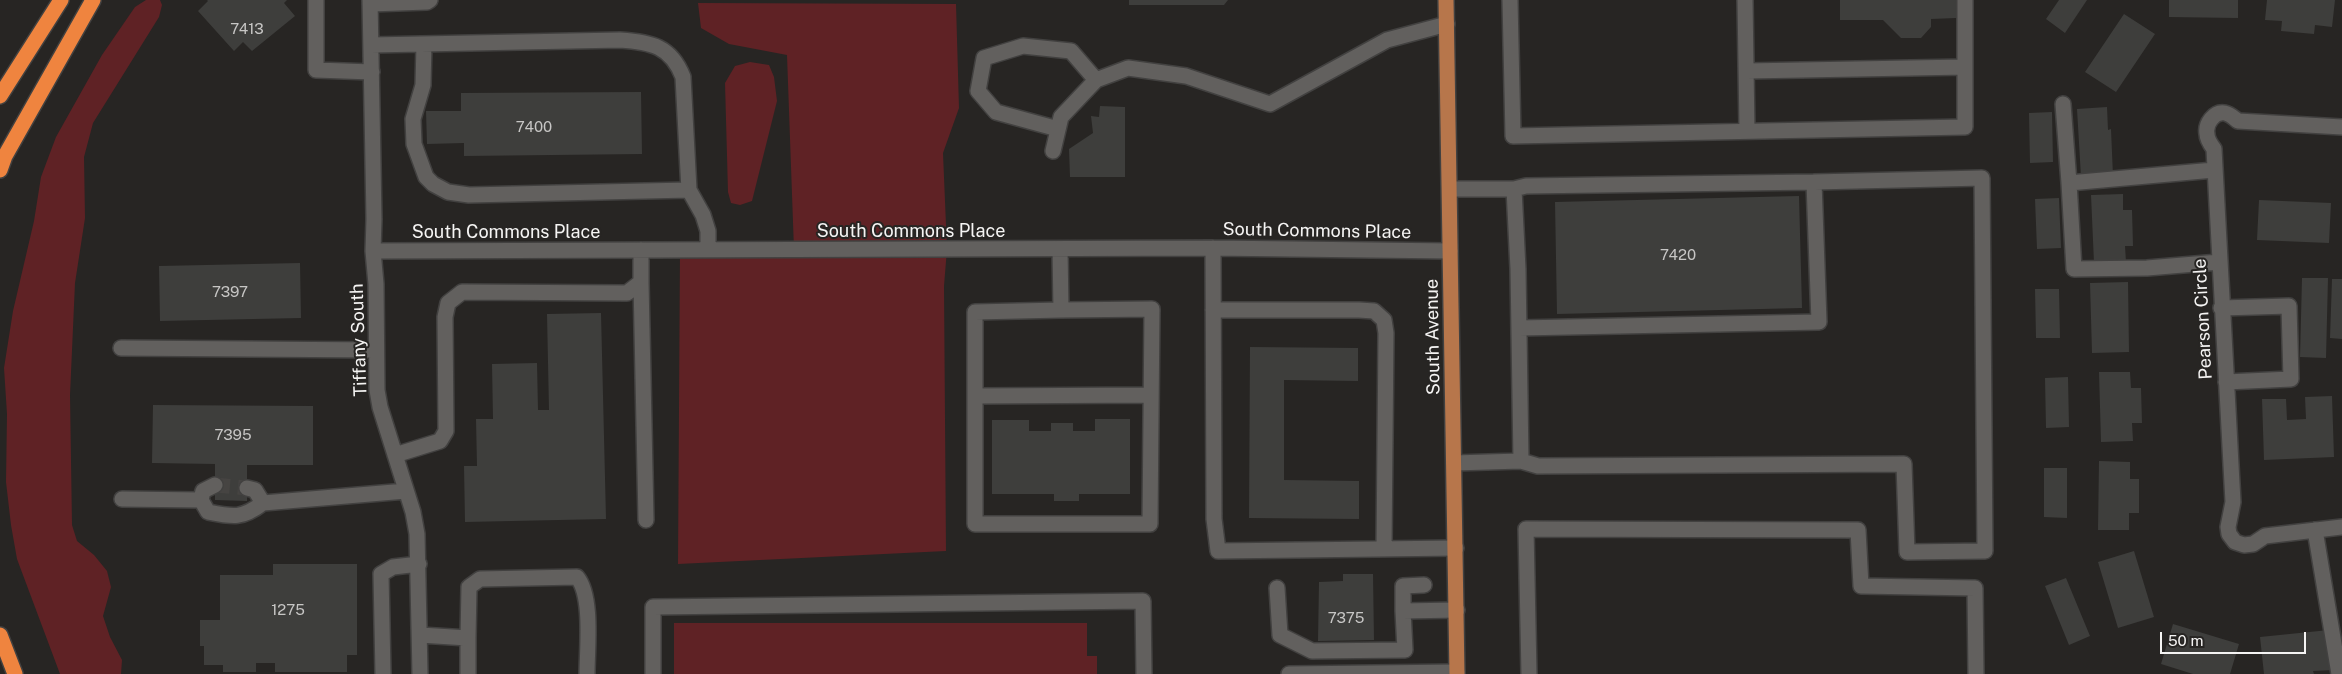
<!DOCTYPE html>
<html>
<head>
<meta charset="utf-8">
<style>
	body { margin:0 }
	#map { position:relative; width:2342px; height:674px; overflow:hidden; background:#272523; font-family:"Public Sans",sans-serif }
	canvas { display:block }
	.scale { position:absolute; left:2160px; top:632px; width:146px; height:22px; box-sizing:border-box; border:2px solid #f5f4f3; border-top:0; padding-left:6px; font-size:15px; line-height:18px; white-space:nowrap; color:#f5f4f3; -webkit-text-stroke:4px #272523; paint-order:stroke }
</style>
</head>
<body>
<div id="map">
<canvas width="2342" height="674"></canvas>
<div class="scale">50 m</div>
</div>
<script>
const ctx = document.querySelector('canvas').getContext('2d');
ctx.lineJoin = 'round';
function paint(path, color) { ctx.fillStyle = color; ctx.fill(path, 'evenodd'); }
function trace(path, color, width, dash) { ctx.strokeStyle = color; ctx.lineWidth = width; ctx.lineCap = dash ? 'butt' : 'round'; ctx.setLineDash(dash || []); ctx.stroke(path); }
function drawText(font, color, halo, rows, align = 'center') {
  ctx.font = font + ' "Public Sans",sans-serif'; ctx.lineWidth = 4; ctx.setLineDash([]); ctx.textBaseline = 'middle'; ctx.strokeStyle = halo; ctx.fillStyle = color; for (const [text, x, y, turn = 0] of rows) {
    ctx.save(); ctx.translate(x, y); ctx.rotate((+turn || 0) * Math.PI / 180); ctx.textAlign = isNaN(turn) ? turn : align; if (halo) ctx.strokeText(text, 0, 0); ctx.fillText(text, 0, 0); ctx.restore();
  }
}
const green = new Path2D(`
	M 146,0 L 160,0 L 162,5 L 159,17 L 93,123 L 84,157 L 85,218 L 75,283 L 70,395 L 72,525 L 77,541 L 94,555 L 107,571 L 111,587 L 103,616 L 110,637 L 122,660 L 121,674 L 60,674 L 17,559 L 11,525 L 6,482 L 7,414 L 4,368 L 13,311 L 34,221 L 41,177 L 56,137 L 102,55 L 135,7 Z
	M 698,3 L 956,4 L 959,108 L 943,153 L 947,249 L 944,286 L 946,551 L 678,564 L 680,250 L 794,250 L 787,55 L 729,44 L 701,28 Z
	M 750,62 L 769,65 L 774,77 L 777,101 L 752,201 L 740,205 L 731,203 L 728,192 L 725,83 L 735,66 Z
	M 674,623 L 1087,623 L 1087,656 L 1097,656 L 1097,674 L 674,674 Z`);
const building = new Path2D(`
	M 207,0 L 287,0 L 284,3 L 295,16 L 252,51 L 243,42 L 234,51 L 198,11 L 208,1 Z
	M 1129,0 L 1228,0 L 1224,5 L 1129,5 Z
	M 1840,0 L 1956,0 L 1956,18 L 1931,19 L 1931,27 L 1921,38 L 1901,38 L 1883,20 L 1840,20 Z
	M 2059,0 L 2087,0 L 2065,33 L 2046,19 Z
	M 2169,0 L 2238,0 L 2238,18 L 2169,17 Z
	M 2267,0 L 2335,0 L 2332,27 L 2315,25 L 2314,34 L 2281,31 L 2282,21 L 2265,20 Z
	M 2124,14 L 2155,34 L 2116,92 L 2085,72 Z
	M 641,92 L 642,154 L 464,156 L 464,143 L 427,144 L 426,111 L 461,111 L 461,93 Z
	M 1100,106 L 1125,107 L 1125,177 L 1070,177 L 1069,149 L 1093,133 L 1091,116 L 1099,117 Z
	M 2107,107 L 2108,130 L 2111,129 L 2113,176 L 2081,177 L 2077,109 Z
	M 2052,112 L 2053,162 L 2030,163 L 2029,113 Z
	M 2123,194 L 2123,210 L 2132,210 L 2133,246 L 2125,246 L 2126,262 L 2094,263 L 2091,195 Z
	M 1799,196 L 1802,308 L 1557,314 L 1555,202 Z
	M 2059,198 L 2061,248 L 2037,249 L 2035,199 Z
	M 2259,200 L 2331,203 L 2329,243 L 2257,240 Z
	M 300,263 L 301,318 L 160,321 L 159,266 Z
	M 2302,278 L 2328,278 L 2326,358 L 2300,357 Z
	M 2332,279 L 2342,279 L 2342,339 L 2330,338 Z
	M 2128,282 L 2129,352 L 2092,353 L 2090,283 Z
	M 2035,289 L 2059,289 L 2060,338 L 2036,338 Z
	M 601,313 L 606,519 L 465,522 L 464,466 L 477,466 L 476,419 L 493,419 L 492,364 L 537,363 L 538,410 L 549,410 L 547,314 Z
	M 1250,347 L 1358,348 L 1358,381 L 1284,380 L 1284,480 L 1359,481 L 1359,519 L 1249,518 Z
	M 2099,372 L 2130,372 L 2131,388 L 2141,388 L 2142,423 L 2132,423 L 2133,441 L 2101,442 Z
	M 2068,377 L 2069,427 L 2046,428 L 2045,378 Z
	M 2332,396 L 2334,457 L 2264,460 L 2262,399 L 2286,399 L 2287,420 L 2306,419 L 2305,397 Z
	M 153,405 L 313,406 L 313,465 L 247,465 L 247,501 L 215,500 L 215,464 L 152,463 Z
	M 1095,419 L 1130,419 L 1130,494 L 1079,494 L 1079,501 L 1054,501 L 1054,494 L 992,494 L 992,420 L 1029,420 L 1029,431 L 1051,431 L 1051,423 L 1073,423 L 1073,431 L 1095,431 Z
	M 2099,461 L 2130,462 L 2130,479 L 2139,479 L 2139,513 L 2129,513 L 2129,530 L 2098,530 Z
	M 2044,468 L 2067,468 L 2067,518 L 2044,517 Z
	M 2134,551 L 2154,617 L 2118,628 L 2098,562 Z
	M 273,564 L 357,564 L 357,655 L 347,655 L 347,672 L 275,672 L 275,663 L 256,663 L 256,672 L 223,672 L 223,665 L 204,665 L 204,646 L 200,646 L 200,620 L 220,620 L 220,575 L 273,575 Z
	M 1343,574 L 1373,574 L 1374,640 L 1318,641 L 1319,582 L 1343,581 Z
	M 2066,578 L 2090,636 L 2069,645 L 2045,586 Z
	M 2173,624 L 2239,644 L 2230,674 L 2193,674 L 2161,664 Z
	M 2329,630 L 2333,670 L 2313,671 L 2314,674 L 2264,674 L 2260,637 Z`);
const minorTunnel = new Path2D(`
	M 215,485 L 247,488`);
const minor = new Path2D(`
	M 316,0 L 316,70 L 372,72
	M 370,0 L 374,219 L 373,251 L 376,284 L 377,390 L 380,407 L 413,512 L 417,534 L 420,674
	M 1510,0 L 1513,136 L 1965,127 L 1965,0
	M 1745,0 L 1747,131
	M 370,4 L 427,2 L 430,0
	M 424,44 L 423,85 L 413,119 L 414,144 L 426,177 L 433,184 L 448,192 L 469,195 L 689,190
	M 371,45 L 620,40 C 651,42 671,46 683,77 L 689,190 L 703,215 L 708,231 L 708,250
	M 1747,71 L 1965,67
	M 2063,104 L 2069,183 L 2214,170
	M 2342,127 L 2238,121 C 2234,118 2230,114 2225,113 C 2214,111 2205,124 2207,134 C 2207,139 2211,145 2214,149 L 2233,502 L 2228,527 L 2229,534 L 2235,542 L 2244,545 L 2253,544 L 2265,536 L 2342,527
	M 1058,129 L 996,112 L 978,91 L 984,58 L 1023,46 L 1071,51 L 1096,80
	M 1053,151 L 1061,117 L 1096,80 L 1128,68 L 1186,76 L 1270,104 L 1387,40 L 1447,24
	M 2069,183 L 2074,269 L 2147,268 L 2219,262
	M 1450,189 L 1514,189 L 1518,269 L 1521,461 L 1454,463
	M 1514,189 L 1526,186 L 1814,182 L 1819,322 L 1519,328
	M 1213,248 L 1214,519 L 1218,551 L 1456,548
	M 1060,249 L 1061,310 L 975,312 L 975,524 L 1150,524 L 1152,309 L 1061,310
	M 373,251 L 1213,248 L 1450,251
	M 641,282 L 646,520
	M 2221,308 L 2289,306 L 2291,379 L 2226,382
	M 1213,310 L 1359,310 L 1374,311 L 1384,320 L 1386,333 L 1384,549
	M 121,348 L 376,350
	M 975,396 L 1151,395
	M 395,455 L 440,441 L 446,431 L 445,317 L 448,303 L 462,292 L 627,293 L 641,282 L 641,250
	M 1521,461 L 1538,466 L 1904,464 L 1907,552 L 1985,551 L 1982,178 L 1814,182
	M 247,488 L 255,490 L 263,503
	M 122,499 L 201,500 L 208,512 C 233,517 242,519 263,503 L 406,491
	M 201,500 L 203,491 L 215,485
	M 2315,530 L 2339,674
	M 1424,585 L 1403,586 L 1403,611 L 1457,610
	M 1277,588 L 1280,635 L 1312,651 L 1405,650 L 1403,611
	M 420,635 L 468,638 L 468,674
	M 468,638 L 469,587 L 480,579 L 577,577 C 593,596 587,649 587,674
	M 383,674 L 381,574 L 393,567 L 419,564
	M 653,674 L 653,607 L 1143,601 L 1144,674
	M 1289,674 L 1457,672
	M 1529,674 L 1526,529 L 1858,530 L 1861,586 L 1975,588 L 1976,674`);
const major = new Path2D(`
	M 1446,0 L 1457,674`);
const highway = new Path2D(`
	M 0,96 L 61,0
	M 0,170 L 5,156 L 93,0
	M 0,635 L 15,674`);
const numberNames = [
	["7413",247,29],
	["7400",534,127],
	["7420",1678,255],
	["7397",230,292],
	["7395",233,435],
	["1275",288,610],
	["7375",1346,618]
];
const streetNames = [
	["South Commons Place",911,231],
	["South Commons Place",1317,231,1],
	["South Commons Place",506,232],
	["Pearson Circle",2203,319,-93],
	["South Avenue",1433,337,-91],
	["Tiffany South",359,340,-92]
];
paint(green, '#5f2225');
paint(building, '#3e3e3c');
trace(minorTunnel, '#464442', 15, [15, 8]);
trace(minor, '#424140', 18);
trace(major, '#424140', 18);
trace(highway, '#424140', 18);
trace(minor, '#62605e', 15);
trace(major, '#b7764b', 15);
trace(highway, '#ef843f', 15);
drawText('15px', '#c7c6c5', null, numberNames);
drawText('18px', '#f5f4f3', '#272523', streetNames);
</script>
</body>
</html>
